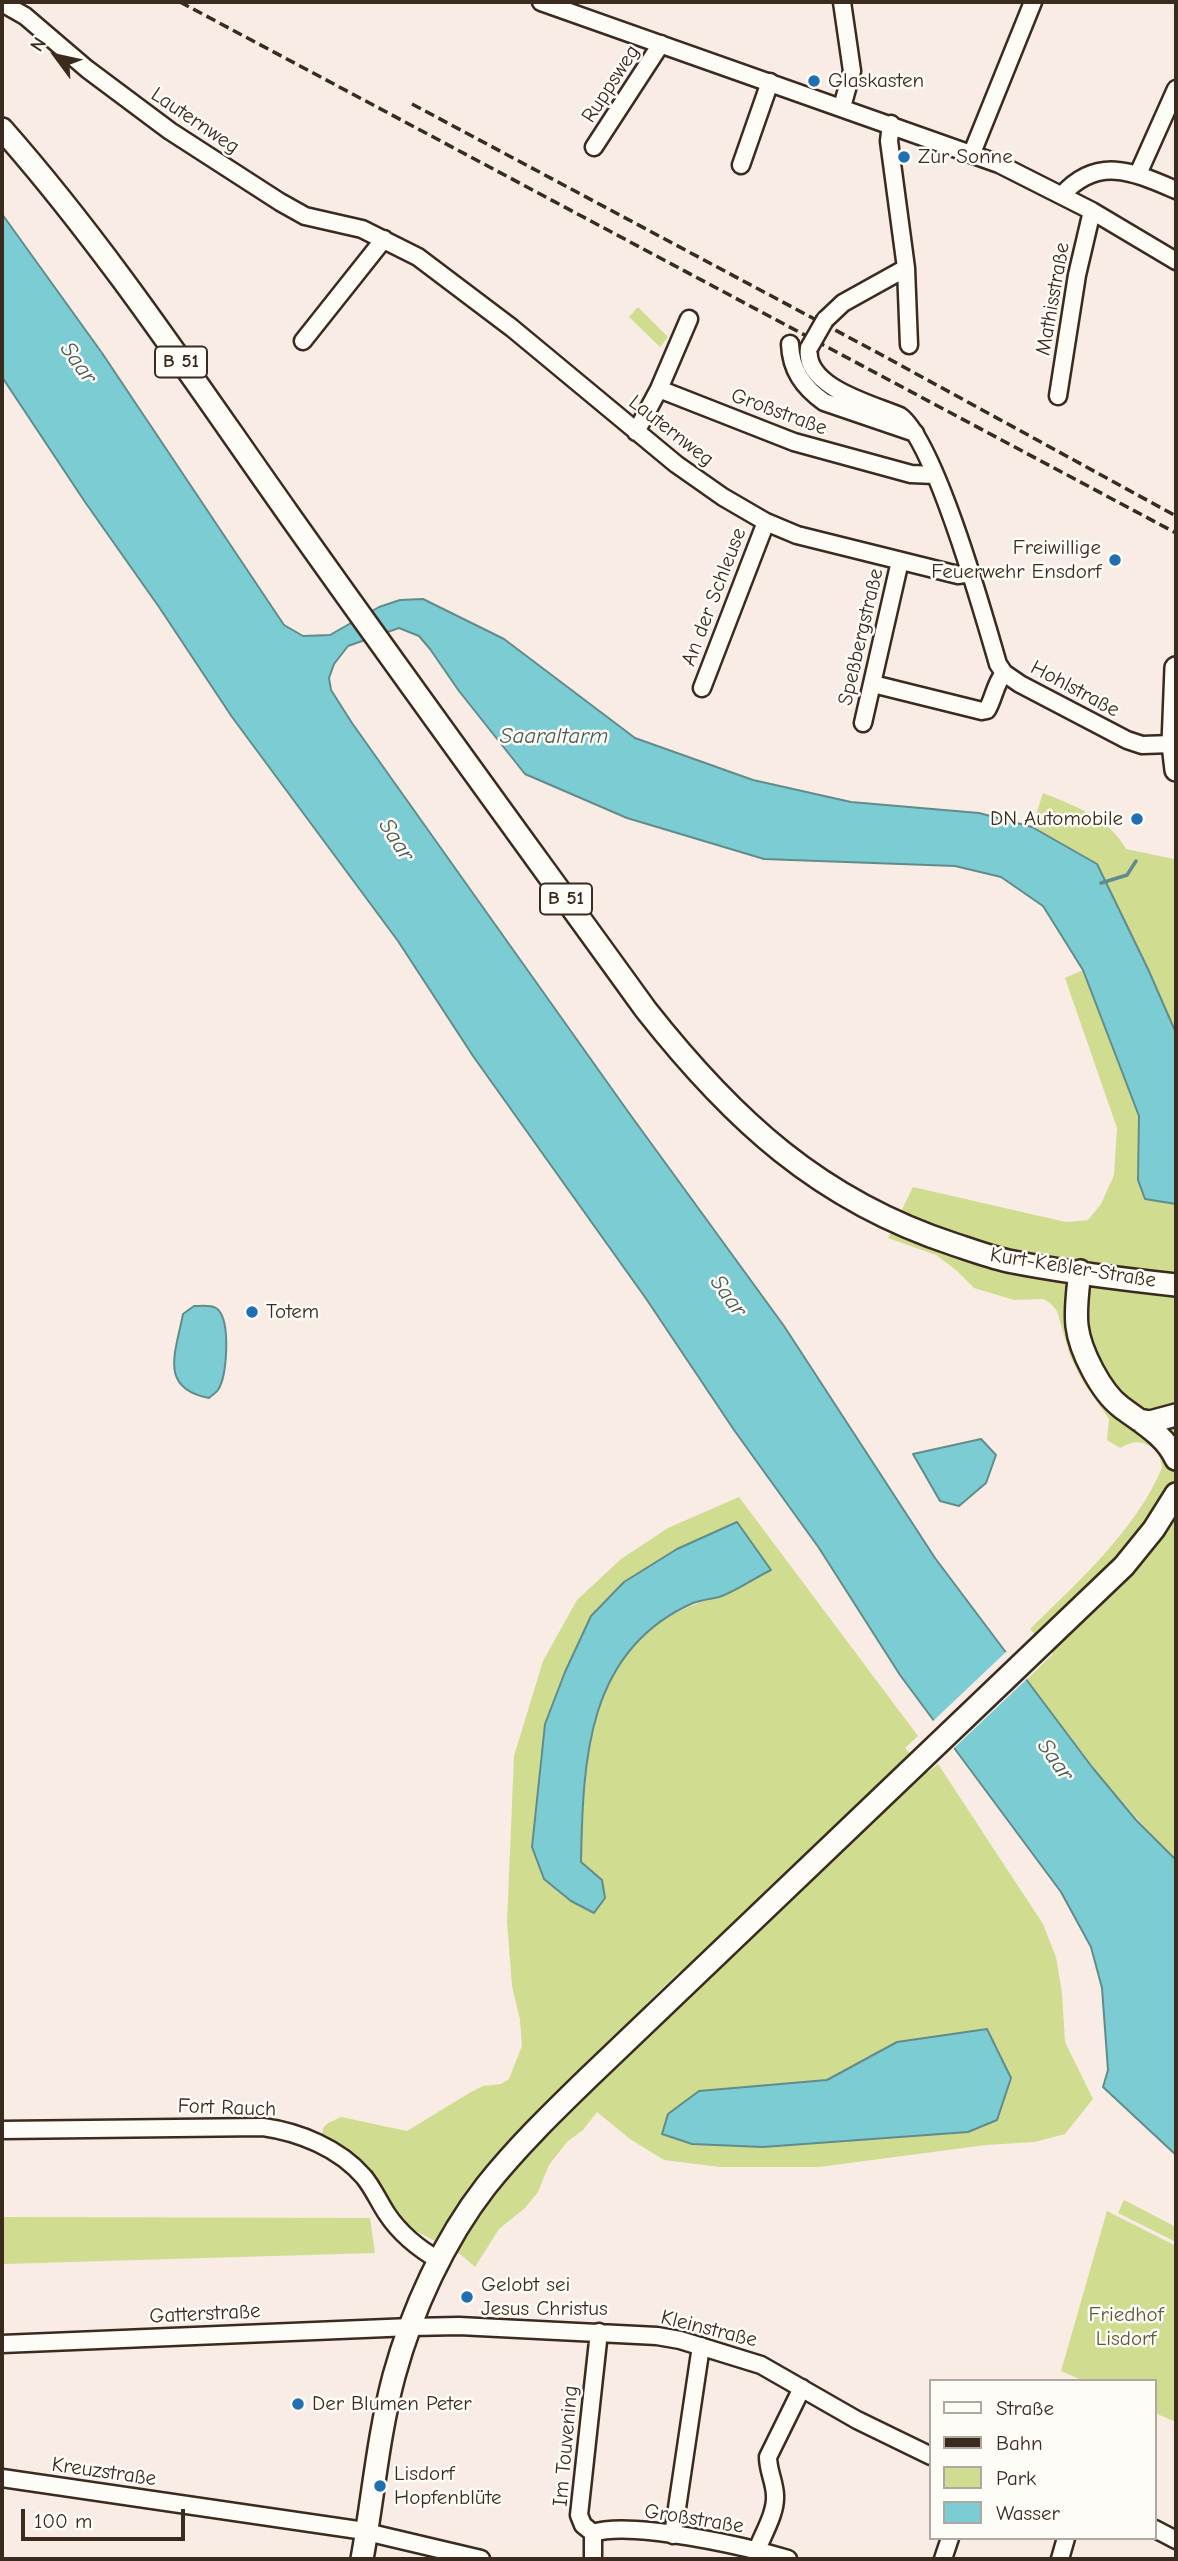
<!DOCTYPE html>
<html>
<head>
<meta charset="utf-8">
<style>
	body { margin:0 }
	#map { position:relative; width:1178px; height:2561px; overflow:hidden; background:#f8ece5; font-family:"Comic Neue",sans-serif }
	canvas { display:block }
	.frame { position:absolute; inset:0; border:4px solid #3b2a1e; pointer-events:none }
	.legend { position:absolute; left:929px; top:2379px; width:228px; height:161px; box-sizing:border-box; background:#fdfcf7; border:2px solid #afa8a0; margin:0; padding:9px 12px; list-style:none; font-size:21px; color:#3b2a1e }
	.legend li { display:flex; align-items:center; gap:14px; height:35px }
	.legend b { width:35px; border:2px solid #afa8a0 }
	.north { position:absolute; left:21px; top:21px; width:70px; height:70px; -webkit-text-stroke:5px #fdfcf7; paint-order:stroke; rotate:303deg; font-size:19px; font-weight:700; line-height:28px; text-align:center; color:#3b2a1e }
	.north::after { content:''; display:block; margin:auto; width:24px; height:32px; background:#3b2a1e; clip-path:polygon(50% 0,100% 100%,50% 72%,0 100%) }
	.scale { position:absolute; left:21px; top:2509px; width:164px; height:32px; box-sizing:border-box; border:4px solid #3b2a1e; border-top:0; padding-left:9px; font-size:21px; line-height:24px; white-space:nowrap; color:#3b2a1e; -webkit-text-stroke:5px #fdfcf7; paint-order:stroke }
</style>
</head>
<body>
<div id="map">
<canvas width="1178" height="2561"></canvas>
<div class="frame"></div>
<ul class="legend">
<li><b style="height:9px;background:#fdfcf7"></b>Straße</li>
<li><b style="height:9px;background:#3b2a1e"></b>Bahn</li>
<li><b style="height:19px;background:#d0dd90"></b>Park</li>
<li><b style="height:19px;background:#7bcdd3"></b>Wasser</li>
</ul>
<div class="north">N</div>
<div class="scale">100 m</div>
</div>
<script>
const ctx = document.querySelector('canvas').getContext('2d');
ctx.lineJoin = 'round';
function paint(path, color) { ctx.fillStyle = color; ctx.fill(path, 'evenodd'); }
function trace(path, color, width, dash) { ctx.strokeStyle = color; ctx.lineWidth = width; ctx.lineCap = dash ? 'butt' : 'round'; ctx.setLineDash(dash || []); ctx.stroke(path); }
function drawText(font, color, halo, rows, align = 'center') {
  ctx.font = font + ' "Comic Neue",sans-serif'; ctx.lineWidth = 5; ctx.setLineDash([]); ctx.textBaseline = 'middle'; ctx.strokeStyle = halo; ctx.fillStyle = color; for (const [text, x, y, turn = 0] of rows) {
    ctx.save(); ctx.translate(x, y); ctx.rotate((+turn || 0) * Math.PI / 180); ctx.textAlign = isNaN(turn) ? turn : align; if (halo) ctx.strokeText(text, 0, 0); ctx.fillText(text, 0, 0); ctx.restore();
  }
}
const green = new Path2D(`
	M 638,307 L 668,337 L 660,347 L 629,317 Z
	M 1043,793 C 1075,806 1109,818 1126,849 L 1174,859 L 1176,865 L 1176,1033 L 1148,969 L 1032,827 Z
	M 1083,970 L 1139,1116 L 1138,1180 L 1145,1199 L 1176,1204 L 1176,1860 C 1120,1804 1074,1743 1026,1680 L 1053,1654 L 1030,1629 C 1077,1583 1136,1530 1162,1468 L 1159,1452 C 1143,1441 1137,1439 1120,1448 L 1107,1440 L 1109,1419 L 1083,1382 L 1070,1356 L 1057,1311 L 1050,1303 L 1043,1299 L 1014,1300 L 974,1288 L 956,1270 L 936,1255 L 888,1238 L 913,1187 L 1066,1222 L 1088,1220 L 1101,1204 L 1114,1175 L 1117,1128 L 1065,978 Z
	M 739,1497 L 918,1736 L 905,1748 L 928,1772 L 938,1764 L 1043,1924 L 1056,1957 L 1062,1993 L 1065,2042 L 1093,2099 L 1065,2134 L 1035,2142 L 986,2145 L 819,2167 L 720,2167 L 664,2160 L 630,2139 L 597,2112 L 583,2130 L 567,2142 L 549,2165 L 538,2192 L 525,2208 L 499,2229 L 475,2267 L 460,2254 L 412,2229 L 380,2188 L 322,2137 L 323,2128 L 328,2123 L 341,2117 L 407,2131 L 471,2092 L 483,2086 L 501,2084 L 509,2079 L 522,2046 L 520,2020 L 512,1986 L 507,1922 L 514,1756 L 543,1661 L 577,1600 L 621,1559 L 668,1528 ZM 624,1582 L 721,1596 C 589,1629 584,1748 581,1862 L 602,1880 L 532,1847 L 539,1791 L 540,1757 L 565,1672 L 591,1616 ZM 679,1972 L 696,1990 L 663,2022 L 646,2004 ZM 897,2042 L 968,2132 L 763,2147 L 699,2091 L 827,2080 Z
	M 1124,2200 L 1176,2227 L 1176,2242 L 1118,2213 Z
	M 1107,2211 L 1176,2246 L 1176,2422 L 1155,2413 L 1155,2381 L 1084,2381 L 1061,2371 Z
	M 2,2217 L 370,2218 L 375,2253 L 2,2264 Z`);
const water = new Path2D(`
	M 2,214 L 102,353 L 284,625 L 303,636 L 330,635 L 379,607 L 400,600 L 423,599 L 504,639 L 635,738 L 753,780 L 851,802 L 979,813 L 1032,827 L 1097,864 L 1148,969 L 1176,1033 L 1176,1204 L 1145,1199 L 1138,1180 L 1139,1116 L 1083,970 L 1043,906 L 1001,877 L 955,866 L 764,859 L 627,818 L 525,774 L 459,691 L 430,649 L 419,636 L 399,628 L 348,646 L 334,664 L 329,678 L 331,690 L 352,723 L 629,1113 L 784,1326 L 935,1558 L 1092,1767 L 1136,1820 L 1176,1860 L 1176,2155 L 1103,2087 L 1108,2070 L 1102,1988 L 1091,1947 L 1061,1892 L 900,1675 L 819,1548 L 734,1430 L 647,1300 L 473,1056 L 398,941 L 232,717 L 159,607 L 85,502 L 2,377 Z
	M 194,1306 C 203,1306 215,1304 220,1312 C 230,1327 227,1376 218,1390 C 215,1394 212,1395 209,1398 C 158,1388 176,1352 183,1314 Z
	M 981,1439 L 996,1455 L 986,1483 L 959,1506 L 940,1501 L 913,1454 Z
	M 737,1522 L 771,1570 C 754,1578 737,1591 719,1597 C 710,1599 701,1600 693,1603 C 586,1650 583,1761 581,1862 L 602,1880 L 605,1898 L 594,1913 L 571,1901 L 544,1879 L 532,1847 L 545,1724 L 565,1672 L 591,1616 L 624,1582 L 677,1549 Z
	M 987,2029 L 1011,2078 L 997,2120 L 968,2132 L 763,2147 L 692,2144 L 662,2134 L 668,2114 L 699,2091 L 827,2080 L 897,2042 Z`);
const pier = new Path2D(`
	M 1008,1650 L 1029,1677 L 952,1750 L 931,1723 Z`);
const stream = new Path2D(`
	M 1101,883 L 1127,875 L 1136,861`);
const minor = new Path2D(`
	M 541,2 L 999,164 L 1092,211 L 1176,261
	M 2,3 L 25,16 L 87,69 L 170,131 L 280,202 L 305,216 L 362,229 L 418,257 L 512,328 L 676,464 L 723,497 L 766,522 L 797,535 L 958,575 L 971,573
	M 842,107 L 852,71 L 842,2
	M 891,124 L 889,141 L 906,268 L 909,345
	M 594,147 L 661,44
	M 972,153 L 1033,2
	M 741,165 L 770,82
	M 1138,174 L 1176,89
	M 1062,195 C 1098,155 1134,172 1176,190
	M 825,320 L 843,303 L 906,268
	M 303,341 L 384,239
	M 790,344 C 791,370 803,387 824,402 L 915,433
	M 809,348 C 803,387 872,404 900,416 C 935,441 984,616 998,664 L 1004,673 L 1020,684 L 1127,740 L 1142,745 L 1173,744
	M 659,389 L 794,442 L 911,474 L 935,475
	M 1058,396 L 1077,275 L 1092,211
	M 636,432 L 659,389 L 689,319
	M 873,684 L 982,711 L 987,710 C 994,698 995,684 1004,673
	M 702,688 L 766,522
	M 863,723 L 900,561
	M 2,2130 L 263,2127 C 299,2132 339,2148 364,2177 C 373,2188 379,2202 387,2214 C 401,2235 419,2249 440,2261
	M 2,2344 L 411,2327 L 459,2326 L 657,2336 L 680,2340 L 761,2365 L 857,2420 L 931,2456
	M 2,2478 L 358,2530 L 481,2559
	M 1155,2529 L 1176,2540
	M 593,2533 C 631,2520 748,2547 788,2559
	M 673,2535 L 701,2346
	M 757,2550 C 763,2534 776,2513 775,2496 C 775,2483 768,2471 768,2457 L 802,2388
	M 593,2559 L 593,2533 L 583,2525 L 579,2515 L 599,2332
	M 943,2559 L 950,2538
	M 1060,2559 L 1066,2538`);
const major = new Path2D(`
	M 2,129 C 107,248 195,382 287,512 C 405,679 526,844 646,1010 C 732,1119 819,1200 953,1244 C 971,1250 990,1257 1008,1261 C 1063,1272 1121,1279 1176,1285
	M 1176,668 L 1173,744 L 1176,770
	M 1080,1271 C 1078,1289 1075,1308 1077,1326 C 1080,1351 1101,1392 1121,1407 C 1142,1423 1165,1435 1176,1459
	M 1139,1420 L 1150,1422 L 1176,1415
	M 362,2559 C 373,2499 378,2436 394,2376 C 412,2310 444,2240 486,2186 C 517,2147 553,2112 588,2078 L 1124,1566 L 1154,1529 L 1176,1494`);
const rail = new Path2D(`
	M 180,2 L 1176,533
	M 412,104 L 880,354 L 1176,516`);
const minorBridge = new Path2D(`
	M 809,348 L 825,320`);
const markers = [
	[814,81,7,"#1f6fb2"],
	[904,157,7,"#1f6fb2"],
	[1115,560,7,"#1f6fb2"],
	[1137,819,7,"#1f6fb2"],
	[252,1312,7,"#1f6fb2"],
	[467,2297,7,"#1f6fb2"],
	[298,2404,7,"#1f6fb2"],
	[380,2486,7,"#1f6fb2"]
];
const shields = [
	[181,362,52],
	[566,899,52]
];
const shieldNames = [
	["B 51",181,362],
	["B 51",566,899]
];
const poiNames = [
	["Glaskasten",828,81],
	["Zur Sonne",918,157],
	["Freiwillige",1101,548,"right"],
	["Feuerwehr Ensdorf",1101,572,"right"],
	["DN Automobile",1123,819,"right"],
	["Totem",266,1312],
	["Gelobt sei",481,2285],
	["Jesus Christus",481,2309],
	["Der Blumen Peter",312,2404],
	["Lisdorf",394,2474],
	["Hopfenblüte",394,2498]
];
const streetNames = [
	["Ruppsweg",611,84,-57],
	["Lauternweg",195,121,34],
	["Mathisstraße",1053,299,-80],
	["Großstraße",779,412,20],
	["Lauternweg",671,431,38],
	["An der Schleuse",714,597,-69],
	["Speßbergstraße",861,637,-77],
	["Hohlstraße",1075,689,28],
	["Kurt-Keßler-Straße",1073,1268,9],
	["Fort Rauch",227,2108,2],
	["Gatterstraße",205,2314,-3],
	["Kleinstraße",709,2329,14],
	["Im Touvening",566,2446,-85],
	["Kreuzstraße",104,2472,8],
	["Großstraße",694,2519,9]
];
const parkNames = [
	["Friedhof",1126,2315],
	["Lisdorf",1126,2339]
];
const waterNames = [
	["Saar",78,363,54],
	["Saaraltarm",554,736],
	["Saar",396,840,57],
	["Saar",728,1296,54],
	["Saar",1055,1760,55]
];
paint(green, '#d0dd90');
paint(water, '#7bcdd3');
trace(water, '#618c8b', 2);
paint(pier, '#f8ece5');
trace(stream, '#618c8b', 3.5);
trace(minor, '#3b2a1e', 21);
trace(major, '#3b2a1e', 26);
trace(minor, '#fdfcf7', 16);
trace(major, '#fdfcf7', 21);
trace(rail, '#3b2a1e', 3.5, [10, 5]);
trace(minorBridge, '#3b2a1e', 21, []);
trace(minorBridge, '#fdfcf7', 16);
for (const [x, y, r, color] of markers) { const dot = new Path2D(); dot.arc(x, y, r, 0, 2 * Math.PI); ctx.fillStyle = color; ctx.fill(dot); trace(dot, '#fdfcf7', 2.5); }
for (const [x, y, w] of shields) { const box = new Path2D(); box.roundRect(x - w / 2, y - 15.5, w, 31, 5); ctx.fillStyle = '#fdfcf7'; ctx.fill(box); trace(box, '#3b2a1e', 2); }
drawText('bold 19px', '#3b2a1e', null, shieldNames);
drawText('21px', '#3b2a1e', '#fdfcf7', poiNames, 'left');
drawText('21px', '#3b2a1e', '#fdfcf7', streetNames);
drawText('21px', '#60573a', '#fdfcf7', parkNames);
drawText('italic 23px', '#4e5b54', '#fdfcf7', waterNames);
</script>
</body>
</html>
